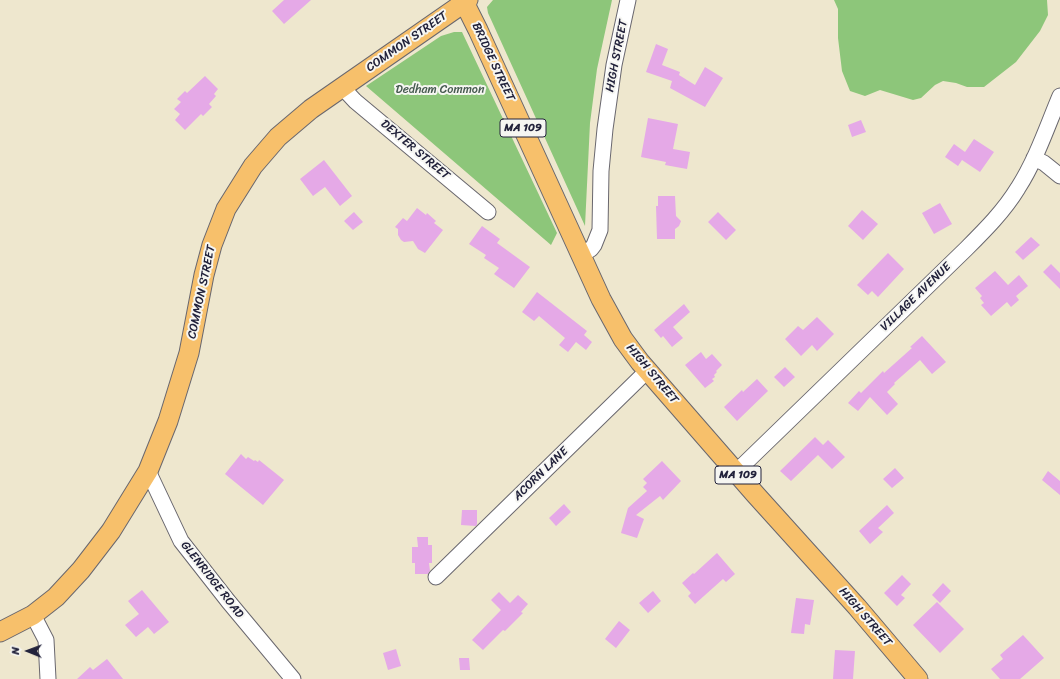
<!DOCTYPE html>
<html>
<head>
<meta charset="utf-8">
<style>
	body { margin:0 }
	#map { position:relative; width:1060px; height:679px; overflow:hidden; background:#eee7ce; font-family:Sriracha,sans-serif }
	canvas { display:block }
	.north { position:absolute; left:8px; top:631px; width:40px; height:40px; -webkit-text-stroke:3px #f6f6f2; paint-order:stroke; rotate:271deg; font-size:11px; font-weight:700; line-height:16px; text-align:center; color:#22223b }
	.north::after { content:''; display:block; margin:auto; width:14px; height:18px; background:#22223b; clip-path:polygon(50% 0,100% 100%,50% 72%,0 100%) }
</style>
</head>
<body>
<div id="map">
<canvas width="1060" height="679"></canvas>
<div class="north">N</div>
</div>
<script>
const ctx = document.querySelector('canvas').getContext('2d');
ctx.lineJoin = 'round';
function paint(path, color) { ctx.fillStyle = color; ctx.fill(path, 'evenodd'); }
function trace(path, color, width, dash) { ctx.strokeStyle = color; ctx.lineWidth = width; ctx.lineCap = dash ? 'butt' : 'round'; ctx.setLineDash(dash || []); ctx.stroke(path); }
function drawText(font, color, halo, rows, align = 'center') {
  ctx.font = font + ' Sriracha,sans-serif'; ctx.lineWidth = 4; ctx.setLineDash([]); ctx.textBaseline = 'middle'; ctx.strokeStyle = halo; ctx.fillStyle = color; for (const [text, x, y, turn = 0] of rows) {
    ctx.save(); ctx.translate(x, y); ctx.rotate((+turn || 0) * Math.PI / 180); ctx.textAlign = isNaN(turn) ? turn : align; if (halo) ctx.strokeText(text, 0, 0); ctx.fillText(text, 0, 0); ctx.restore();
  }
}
const green = new Path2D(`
	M 493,0 L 612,0 L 597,69 L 590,123 L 585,226 L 488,13 L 487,7 Z
	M 834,0 L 1047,0 L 1048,15 L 1040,31 L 1016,62 L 984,87 L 967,87 L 956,83 L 943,81 L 935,85 L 921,98 L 913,100 L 880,90 L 865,96 L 850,91 L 842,71 L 838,38 L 838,9 Z
	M 454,32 L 462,32 L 557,233 L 551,245 L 366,86 L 441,36 Z`);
const building = new Path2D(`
	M 284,0 L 311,0 L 284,24 L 272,11 Z
	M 656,44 L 668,49 L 662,65 L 680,72 L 679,75 L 695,85 L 705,67 L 723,78 L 705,107 L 670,88 L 672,81 L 646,72 Z
	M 205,76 L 218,89 L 214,94 L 216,96 L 209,104 L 212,107 L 203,116 L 201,114 L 185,130 L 175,120 L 180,114 L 174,109 L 181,102 L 177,99 L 185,91 L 187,93 Z
	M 648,118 L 678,124 L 673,149 L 690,152 L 687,169 L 665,165 L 666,162 L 641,157 Z
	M 861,120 L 866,132 L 852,137 L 848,125 Z
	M 974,139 L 994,152 L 980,172 L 962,160 L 958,166 L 945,157 L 954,144 L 965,152 Z
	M 324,160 L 352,196 L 340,206 L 325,187 L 313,196 L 300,179 Z
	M 658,196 L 675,196 L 676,216 L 681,221 L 679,226 L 675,229 L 675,239 L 657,239 L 656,206 L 658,206 Z
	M 940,203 L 952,224 L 934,234 L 922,213 Z
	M 417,208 L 426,215 L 427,213 L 436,221 L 434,223 L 443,230 L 425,253 L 418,249 L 413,241 L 404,242 L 401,240 L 398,235 L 398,229 L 395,227 L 403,218 L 407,221 Z
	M 862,210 L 878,224 L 863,240 L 848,226 Z
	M 354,212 L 363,222 L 353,230 L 344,221 Z
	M 718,212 L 736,230 L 726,240 L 708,222 Z
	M 482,226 L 500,239 L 497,243 L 530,267 L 514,288 L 494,274 L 499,268 L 484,258 L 486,255 L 469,244 Z
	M 1031,237 L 1040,245 L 1023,260 L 1015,252 Z
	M 888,253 L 904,269 L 878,297 L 872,291 L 868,295 L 857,285 Z
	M 1051,264 L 1060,273 L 1060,289 L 1043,272 Z
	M 995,271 L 1008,285 L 1019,275 L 1028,286 L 1016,296 L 1019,300 L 1011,307 L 1007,302 L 991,316 L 981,305 L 984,303 L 980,298 L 982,296 L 975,288 Z
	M 537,292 L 587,331 L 584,335 L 592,342 L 586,350 L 576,342 L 568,352 L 559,345 L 565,338 L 539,316 L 534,321 L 522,312 Z
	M 684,304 L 690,312 L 673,327 L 683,338 L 672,347 L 663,336 L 661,338 L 654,330 Z
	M 817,317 L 834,334 L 817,351 L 812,345 L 801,356 L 785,339 L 798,326 L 803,330 Z
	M 922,336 L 946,362 L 932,374 L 920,360 L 894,383 L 895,384 L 887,392 L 898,404 L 887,415 L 870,397 L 858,411 L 848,403 L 859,391 L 861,393 L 883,371 L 884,373 L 912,348 L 910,347 Z
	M 701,352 L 706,359 L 712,354 L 722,365 L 716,371 L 717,372 L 714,375 L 715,377 L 712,379 L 714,381 L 705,388 L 685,365 Z
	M 785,367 L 795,377 L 784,387 L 774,377 Z
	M 757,379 L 768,391 L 737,421 L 724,407 L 742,390 L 743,392 Z
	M 815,437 L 823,445 L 828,440 L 845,457 L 832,469 L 818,455 L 791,481 L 780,471 Z
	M 241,454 L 246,459 L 248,457 L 254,461 L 255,460 L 258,462 L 259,460 L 284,480 L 263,505 L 225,474 Z
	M 662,461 L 681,481 L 663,500 L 660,496 L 636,515 L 644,519 L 637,538 L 621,533 L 628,508 L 647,491 L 643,487 L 647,483 L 643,479 Z
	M 895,468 L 904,478 L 892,488 L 883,479 Z
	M 1048,471 L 1060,481 L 1060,495 L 1042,480 Z
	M 564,504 L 571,512 L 556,526 L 549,518 Z
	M 887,505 L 894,513 L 878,528 L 883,532 L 870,544 L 859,531 Z
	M 462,510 L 477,510 L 477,524 L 476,526 L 461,525 Z
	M 417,537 L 428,537 L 428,545 L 432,545 L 432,563 L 429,563 L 430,571 L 428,574 L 415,574 L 415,563 L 412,563 L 412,547 L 418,547 Z
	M 717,553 L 735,574 L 726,582 L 723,579 L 695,604 L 688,596 L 691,593 L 682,583 L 693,573 L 694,574 Z
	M 902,575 L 911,584 L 901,595 L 905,598 L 897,606 L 884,593 Z
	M 943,583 L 951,591 L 940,603 L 932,595 Z
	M 142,590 L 169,622 L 154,634 L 148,627 L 136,637 L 125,625 L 139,614 L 128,601 Z
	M 653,591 L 661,601 L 648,613 L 639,603 Z
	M 499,592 L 510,603 L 518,595 L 528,604 L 521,612 L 523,613 L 505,631 L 503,630 L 483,650 L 472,640 L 501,610 L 491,600 Z
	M 796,598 L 814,600 L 810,625 L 805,624 L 804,634 L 791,633 Z
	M 937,602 L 964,629 L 940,653 L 913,625 Z
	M 619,621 L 630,630 L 616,648 L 605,639 Z
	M 1023,635 L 1044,658 L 1020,679 L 1000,679 L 991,669 L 1003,659 L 1000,655 Z
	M 396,649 L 401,666 L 388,670 L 383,653 Z
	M 835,650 L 855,651 L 853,679 L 833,679 Z
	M 459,658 L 469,658 L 470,670 L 460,670 Z
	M 107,659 L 123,679 L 77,679 L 90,667 L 93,670 Z`);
const minor = new Path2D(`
	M 342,87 L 355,101 L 488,212
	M 1034,158 L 1044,163 L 1060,176
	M 581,255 L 591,249 L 594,245 L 600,230 L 601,171 L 605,129 L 614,65 L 628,0
	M 148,471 L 181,541 L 228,601 L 293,679
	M 736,472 L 966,249 C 985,230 1004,211 1018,188 C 1036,160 1047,127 1060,96
	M 436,577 L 647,371
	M 33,615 L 46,640 L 48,679`);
const major = new Path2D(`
	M 463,0 L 478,30 L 601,299 L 623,339 L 640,362 L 755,494 L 857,607 L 918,679
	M 0,632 L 33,615 L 56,597 L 81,570 L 111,531 L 148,471 L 168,421 L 189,353 L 204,275 L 212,245 L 226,209 L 253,166 L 278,137 L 311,109 L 468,0`);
const shields = [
	[523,128,46],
	[738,475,46]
];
const shieldNames = [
	["MA 109",523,128],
	["MA 109",738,475]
];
const streetNames = [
	["COMMON STREET",407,42,-35],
	["HIGH STREET",617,56,-79],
	["BRIDGE STREET",493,62,65],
	["DEXTER STREET",415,150,40],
	["COMMON STREET",202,292,-78],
	["VILLAGE AVENUE",916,297,-44],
	["HIGH STREET",652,374,50],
	["ACORN LANE",541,474,-44],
	["GLENRIDGE ROAD",212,580,52],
	["HIGH STREET",865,617,49]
];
const parkNames = [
	["Dedham Common",440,90]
];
paint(green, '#8dc67a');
paint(building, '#e5a9e7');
trace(minor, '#69676e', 17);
trace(major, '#69676e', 21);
trace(minor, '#fff', 15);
trace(major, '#f7c06b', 19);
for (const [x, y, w] of shields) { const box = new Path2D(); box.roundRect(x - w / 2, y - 9, w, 18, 3); ctx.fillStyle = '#f6f6f2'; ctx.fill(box); trace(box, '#22223b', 1); }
drawText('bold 11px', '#22223b', null, shieldNames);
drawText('12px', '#22223b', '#f6f6f2', streetNames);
drawText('12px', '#475b51', '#f6f6f2', parkNames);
</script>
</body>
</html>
